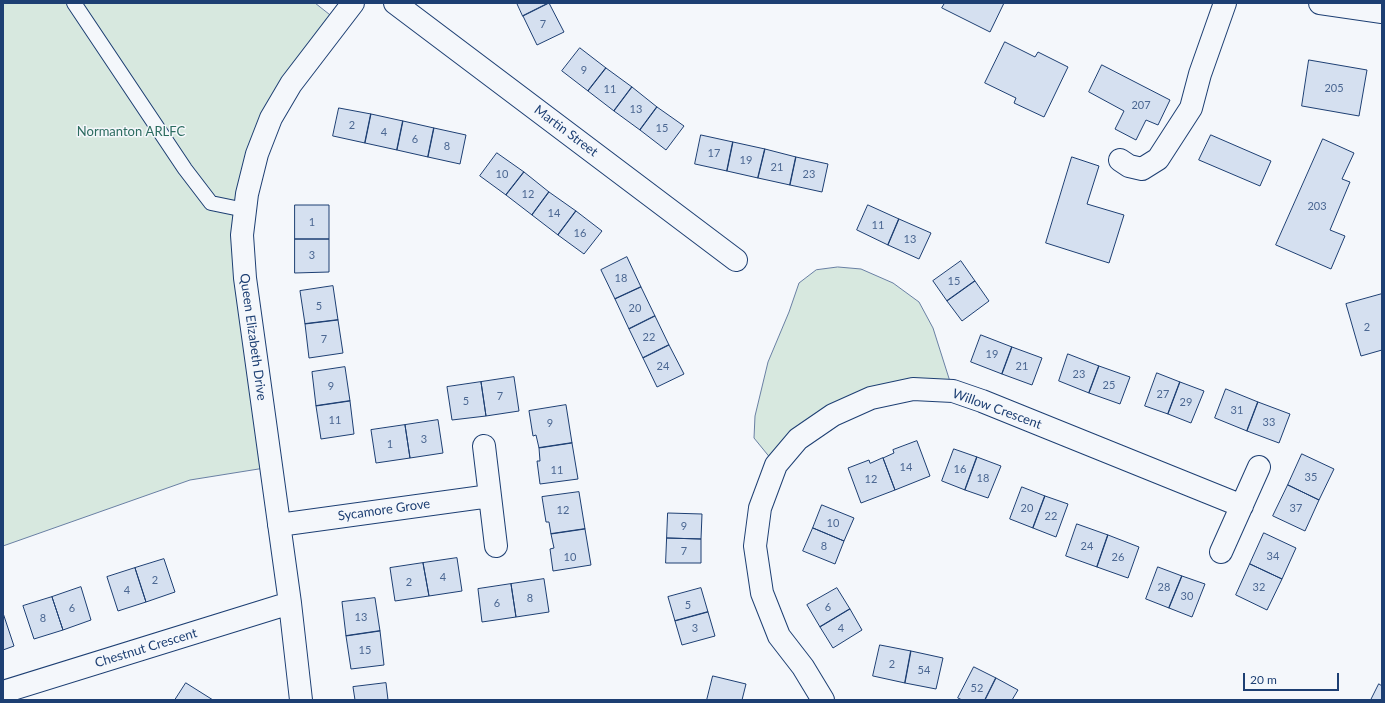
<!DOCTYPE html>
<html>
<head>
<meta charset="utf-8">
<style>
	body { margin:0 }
	#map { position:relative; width:1385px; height:703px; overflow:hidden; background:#f4f7fb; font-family:Lato,sans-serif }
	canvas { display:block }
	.frame { position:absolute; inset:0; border:4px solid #1d3f73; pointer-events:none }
	.scale { position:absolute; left:1243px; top:673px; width:96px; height:18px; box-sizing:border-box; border:2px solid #1d3f73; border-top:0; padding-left:5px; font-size:12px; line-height:14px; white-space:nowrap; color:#1d3f73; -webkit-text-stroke:3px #f4f7fb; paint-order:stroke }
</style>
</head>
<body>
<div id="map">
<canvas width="1385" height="703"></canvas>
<div class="frame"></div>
<div class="scale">20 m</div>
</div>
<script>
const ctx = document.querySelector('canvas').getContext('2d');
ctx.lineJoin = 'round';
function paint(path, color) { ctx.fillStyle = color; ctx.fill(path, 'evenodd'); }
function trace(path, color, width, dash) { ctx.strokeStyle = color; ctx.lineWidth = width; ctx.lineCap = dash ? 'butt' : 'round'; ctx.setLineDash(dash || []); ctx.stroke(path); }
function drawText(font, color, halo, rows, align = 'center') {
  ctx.font = font + ' Lato,sans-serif'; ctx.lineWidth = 3; ctx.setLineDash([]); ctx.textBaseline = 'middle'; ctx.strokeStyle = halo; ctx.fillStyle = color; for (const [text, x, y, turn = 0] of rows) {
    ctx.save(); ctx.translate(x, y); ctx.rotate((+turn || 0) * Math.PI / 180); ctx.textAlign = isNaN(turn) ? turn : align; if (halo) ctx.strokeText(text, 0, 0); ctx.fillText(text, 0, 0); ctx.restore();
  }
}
const green = new Path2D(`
	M 3,3 L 315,3 L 339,22 L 291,84 L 247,194 L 271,467 L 190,480 L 3,546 Z
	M 838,267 L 861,269 L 893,283 L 919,302 L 933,328 L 953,391 L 871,398 L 776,465 L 754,438 L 755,416 L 768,362 L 789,312 L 799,283 L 816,270 Z`);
const building = new Path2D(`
	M 517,3 L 549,3 L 523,16 Z
	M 549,3 L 564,32 L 537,45 L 523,16 Z
	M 945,3 L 1004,3 L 990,32 L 942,8 Z
	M 1005,42 L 1035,57 L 1038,52 L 1068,67 L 1044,117 L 1014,103 L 1016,98 L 985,83 Z
	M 580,48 L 606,68 L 588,91 L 562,71 Z
	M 1309,60 L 1367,70 L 1359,116 L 1302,106 Z
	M 1102,65 L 1170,100 L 1158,125 L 1146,120 L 1136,140 L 1115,129 L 1124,111 L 1089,92 Z
	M 606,68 L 632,87 L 614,111 L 588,91 Z
	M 632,87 L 657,107 L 640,130 L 614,111 Z
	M 657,107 L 684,126 L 666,150 L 640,130 Z
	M 339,108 L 371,114 L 365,143 L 333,136 Z
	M 371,114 L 403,121 L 397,150 L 365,143 Z
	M 403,121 L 434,128 L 428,157 L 397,150 Z
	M 434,128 L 466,135 L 460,164 L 428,157 Z
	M 701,135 L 733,142 L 727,171 L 695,164 Z
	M 1211,135 L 1271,161 L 1260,186 L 1199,160 Z
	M 1323,139 L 1354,153 L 1342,179 L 1350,182 L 1330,230 L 1345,236 L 1331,269 L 1276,245 Z
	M 733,142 L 765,149 L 758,178 L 727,171 Z
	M 765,149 L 796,157 L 790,185 L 758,178 Z
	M 497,153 L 524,172 L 506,195 L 480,176 Z
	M 796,157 L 828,164 L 822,192 L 790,185 Z
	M 1072,157 L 1099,166 L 1087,204 L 1124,215 L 1109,263 L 1046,243 Z
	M 524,172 L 549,192 L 532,215 L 506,195 Z
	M 549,192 L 576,211 L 558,235 L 532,215 Z
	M 295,205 L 329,205 L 329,239 L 295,239 Z
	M 868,205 L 899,219 L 888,245 L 857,230 Z
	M 576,211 L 602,231 L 584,254 L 558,235 Z
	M 899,219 L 931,233 L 919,259 L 888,245 Z
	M 295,239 L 329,239 L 329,272 L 295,273 Z
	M 627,257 L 641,287 L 615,299 L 601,270 Z
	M 961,261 L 975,281 L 947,301 L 933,281 Z
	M 975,281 L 989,301 L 962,321 L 947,301 Z
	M 333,286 L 338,320 L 305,324 L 300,291 Z
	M 641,287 L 655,316 L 629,329 L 615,299 Z
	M 1382,294 L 1382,350 L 1361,356 L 1346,304 Z
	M 655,316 L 669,345 L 643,358 L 629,329 Z
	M 338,320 L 343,353 L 309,358 L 305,324 Z
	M 981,335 L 1012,347 L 1002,374 L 971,362 Z
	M 669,345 L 684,374 L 657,387 L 643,358 Z
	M 1012,347 L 1042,358 L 1032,385 L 1002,374 Z
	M 1068,354 L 1099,366 L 1089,393 L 1059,381 Z
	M 1099,366 L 1130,377 L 1120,404 L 1089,393 Z
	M 345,367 L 350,401 L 316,406 L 312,372 Z
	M 1157,373 L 1180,382 L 1168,414 L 1145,406 Z
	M 514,377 L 519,411 L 486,416 L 481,382 Z
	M 481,382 L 486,416 L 452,420 L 447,387 Z
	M 1180,382 L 1204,391 L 1191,423 L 1168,414 Z
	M 1226,389 L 1258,402 L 1247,431 L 1215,418 Z
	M 350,401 L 354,434 L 321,439 L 316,406 Z
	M 1258,402 L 1290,414 L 1279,443 L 1247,431 Z
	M 566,405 L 572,443 L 539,448 L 536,435 L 533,436 L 529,411 Z
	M 438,420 L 443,453 L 410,458 L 405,425 Z
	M 405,425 L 410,458 L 376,463 L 371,430 Z
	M 917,441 L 930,476 L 895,490 L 883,458 L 894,453 L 893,450 Z
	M 572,443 L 578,479 L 540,484 L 537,461 L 540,461 L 539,448 Z
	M 954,449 L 977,457 L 965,490 L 942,481 Z
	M 1302,454 L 1334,469 L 1319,500 L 1288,485 Z
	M 977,457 L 1001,466 L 988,498 L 965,490 Z
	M 883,458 L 895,490 L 861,503 L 848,468 L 869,460 L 870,463 Z
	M 1288,485 L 1319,500 L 1305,531 L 1273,516 Z
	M 1022,487 L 1045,496 L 1033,528 L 1010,519 Z
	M 579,492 L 585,529 L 551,534 L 549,522 L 546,522 L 542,497 Z
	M 1045,496 L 1068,504 L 1056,537 L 1033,528 Z
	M 822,505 L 854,518 L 844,541 L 813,528 Z
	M 668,513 L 702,514 L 701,539 L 667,538 Z
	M 1077,524 L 1108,535 L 1097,567 L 1066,556 Z
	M 813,528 L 844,541 L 835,564 L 803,551 Z
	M 585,529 L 591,565 L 553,571 L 550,549 L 554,548 L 551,534 Z
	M 1264,533 L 1296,548 L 1282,579 L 1250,564 Z
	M 1108,535 L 1139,547 L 1128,578 L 1097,567 Z
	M 667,538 L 701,539 L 701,563 L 666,563 Z
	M 457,558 L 462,591 L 429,596 L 423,563 Z
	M 164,559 L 175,592 L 146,602 L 135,568 Z
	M 423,563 L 429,596 L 395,601 L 390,568 Z
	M 1250,564 L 1282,579 L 1267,610 L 1236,595 Z
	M 1158,567 L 1182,576 L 1169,608 L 1146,599 Z
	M 135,568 L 146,602 L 118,611 L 107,577 Z
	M 1182,576 L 1205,584 L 1192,617 L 1169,608 Z
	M 544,579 L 549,612 L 516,617 L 511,584 Z
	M 511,584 L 516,617 L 482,622 L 478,589 Z
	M 81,587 L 91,620 L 63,630 L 52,597 Z
	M 701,588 L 708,612 L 675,621 L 668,597 Z
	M 837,588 L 850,609 L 820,627 L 807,605 Z
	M 52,597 L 63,630 L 34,639 L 23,606 Z
	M 375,598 L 380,631 L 346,636 L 342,602 Z
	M 850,609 L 862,630 L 833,648 L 820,627 Z
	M 708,612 L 715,636 L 682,645 L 675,621 Z
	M 3,613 L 14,646 L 3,650 Z
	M 380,631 L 384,665 L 351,669 L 346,636 Z
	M 880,645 L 911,651 L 905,683 L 873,676 Z
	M 911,651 L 943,658 L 936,689 L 905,683 Z
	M 974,667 L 996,678 L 985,700 L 962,700 L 958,698 Z
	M 713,676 L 746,684 L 742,700 L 707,700 Z
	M 996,678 L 1018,690 L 1012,700 L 985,700 Z
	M 186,683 L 213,700 L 175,700 Z
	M 386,683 L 388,700 L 355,700 L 353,687 Z
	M 1379,684 L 1382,686 L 1382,700 L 1371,700 Z`);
const service = new Path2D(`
	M 74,3 L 185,169 L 211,203 L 245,210`);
const minor = new Path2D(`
	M 395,3 L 736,260
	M 1120,160 L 1129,166 L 1142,169 L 1158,159 L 1191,108 L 1200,74 L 1225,3
	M 484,446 L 496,546
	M 279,525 L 490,496
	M 1221,552 L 1259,467
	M 3,692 L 290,603
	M 301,700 L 290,603 L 245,278 L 242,235 L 247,194 L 257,154 L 271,118 L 291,84 L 353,3
	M 823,700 L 803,667 L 779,636 L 762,593 L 755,546 L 760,508 L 776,465 L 798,439 L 833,415 L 871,398 L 913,389 L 953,391 L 982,401 L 1242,506`);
const tertiary = new Path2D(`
	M 1320,3 L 1382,12`);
const numberNames = [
	["7",543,24],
	["9",584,70],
	["205",1334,88],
	["11",610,89],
	["207",1141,105],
	["13",636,109],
	["2",352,125],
	["15",662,128],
	["4",384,132],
	["6",415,139],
	["8",447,146],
	["17",714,153],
	["19",746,160],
	["21",777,167],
	["10",502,174],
	["23",809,174],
	["12",528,194],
	["203",1317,206],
	["14",554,213],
	["1",312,222],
	["11",878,225],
	["16",580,233],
	["13",910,239],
	["3",312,255],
	["18",621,278],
	["15",954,281],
	["5",319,306],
	["20",635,308],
	["2",1367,327],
	["22",649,337],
	["7",324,339],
	["19",992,354],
	["24",663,366],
	["21",1022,366],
	["23",1079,374],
	["25",1109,385],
	["9",331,386],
	["27",1163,394],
	["7",500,396],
	["5",466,401],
	["29",1186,402],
	["31",1237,410],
	["11",335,420],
	["33",1269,422],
	["9",550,423],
	["3",424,439],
	["1",390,444],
	["14",906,467],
	["16",960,469],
	["11",557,470],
	["35",1311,477],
	["18",983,478],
	["12",871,479],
	["20",1027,508],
	["37",1296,508],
	["12",563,510],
	["22",1051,516],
	["10",833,523],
	["9",684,526],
	["8",824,546],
	["24",1087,546],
	["7",684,551],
	["34",1273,556],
	["10",570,557],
	["26",1118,557],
	["4",443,577],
	["2",155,580],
	["2",409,582],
	["28",1164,587],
	["32",1259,587],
	["4",127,590],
	["30",1187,596],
	["8",530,598],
	["6",497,603],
	["5",688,605],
	["6",828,607],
	["6",72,608],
	["13",361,617],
	["8",43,618],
	["3",695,628],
	["4",841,628],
	["15",365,650],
	["2",892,664],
	["54",924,670],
	["52",977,688]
];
const streetNames = [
	["Martin Street",566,131,37],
	["Queen Elizabeth Drive",253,337,82],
	["Willow Crescent",997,409,20],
	["Sycamore Grove",384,510,-8],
	["Chestnut Crescent",146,648,-17]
];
const parkNames = [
	["Normanton ARLFC",131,132]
];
paint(green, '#d7e8df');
trace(green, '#687fa3', 1);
paint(building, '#d5e0f0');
trace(building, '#1d3f73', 1);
trace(service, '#1d3f73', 16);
trace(minor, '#1d3f73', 24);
trace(tertiary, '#1d3f73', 24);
trace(service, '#f4f7fb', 14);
trace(minor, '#f4f7fb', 22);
trace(tertiary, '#f4f7fb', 22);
drawText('11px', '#4b6792', null, numberNames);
drawText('13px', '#1d3f73', '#f4f7fb', streetNames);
drawText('13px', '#2c6c60', '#f4f7fb', parkNames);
</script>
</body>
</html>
